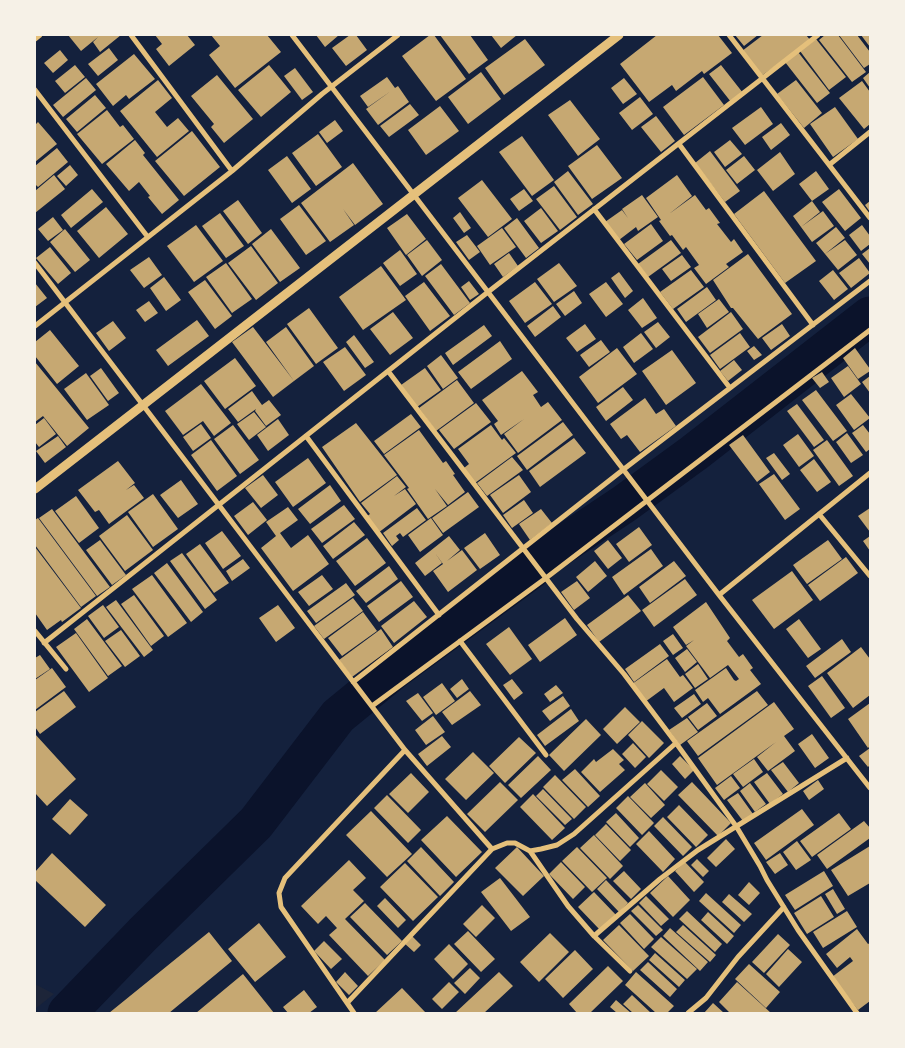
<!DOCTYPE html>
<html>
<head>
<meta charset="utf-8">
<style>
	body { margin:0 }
	#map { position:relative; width:905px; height:1048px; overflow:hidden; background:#14213d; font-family:Commissioner,sans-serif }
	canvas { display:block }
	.frame { position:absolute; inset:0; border:36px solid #f6f1e7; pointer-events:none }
</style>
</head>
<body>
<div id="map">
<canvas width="905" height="1048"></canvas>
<div class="frame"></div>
</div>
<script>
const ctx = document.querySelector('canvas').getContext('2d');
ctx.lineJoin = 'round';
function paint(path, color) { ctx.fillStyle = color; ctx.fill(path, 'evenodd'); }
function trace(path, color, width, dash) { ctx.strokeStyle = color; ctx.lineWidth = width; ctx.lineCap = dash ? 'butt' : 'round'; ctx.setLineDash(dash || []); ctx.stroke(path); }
const green = new Path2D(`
	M 35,984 L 54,994 L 35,1009 Z`);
const river = new Path2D(`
	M 67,1013 L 143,934 L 256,823 L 338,716 L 394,670 L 532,569 L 544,557 L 624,504 L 694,453 L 870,316`);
const building = new Path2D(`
	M 68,35 L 121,35 L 100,52 L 93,42 L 98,37 L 81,51 Z
	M 155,35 L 187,35 L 195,45 L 169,66 L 156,49 L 162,44 Z
	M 211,35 L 267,35 L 281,52 L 235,88 L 209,55 L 220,46 Z
	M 316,35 L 339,35 L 325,47 Z
	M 350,35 L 356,35 L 367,50 L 346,66 L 332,48 Z
	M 430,35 L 434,35 L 466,79 L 436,101 L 402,56 Z
	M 440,35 L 470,35 L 488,60 L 469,74 Z
	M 491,35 L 517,35 L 501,48 Z
	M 657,35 L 718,35 L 732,53 L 704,74 L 702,71 L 676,91 L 672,85 L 649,102 L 620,64 Z
	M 735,35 L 758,35 L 744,46 Z
	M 763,35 L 806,35 L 811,41 L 761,76 L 742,51 Z
	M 825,35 L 838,35 L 866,72 L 852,82 L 819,40 Z
	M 839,35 L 857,35 L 870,52 L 870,64 L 864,68 Z
	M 861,35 L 870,35 L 870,47 Z
	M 525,39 L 545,65 L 504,95 L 485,68 Z
	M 816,39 L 846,77 L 829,90 L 800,51 Z
	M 109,48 L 118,60 L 98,76 L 88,64 Z
	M 60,50 L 68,60 L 53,73 L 44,63 Z
	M 798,52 L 830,93 L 817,103 L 785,62 Z
	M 134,54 L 155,79 L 129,99 L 126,95 L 113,106 L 96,84 Z
	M 75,65 L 85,77 L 65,93 L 55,81 Z
	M 269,65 L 291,92 L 261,117 L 238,90 Z
	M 721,65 L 743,93 L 731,102 L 709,74 Z
	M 295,68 L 313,92 L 302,100 L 284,76 Z
	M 481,72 L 501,99 L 468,124 L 448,97 Z
	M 870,72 L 870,88 L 863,78 Z
	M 217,75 L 253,119 L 224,143 L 211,127 L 214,124 L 191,96 Z
	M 387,77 L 395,88 L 398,86 L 409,102 L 378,125 L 366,109 L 391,91 L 368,107 L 360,96 Z
	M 703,77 L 724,105 L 684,135 L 663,107 Z
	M 86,78 L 96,90 L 63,117 L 53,105 Z
	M 624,78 L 637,94 L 623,104 L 611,88 Z
	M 158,80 L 172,98 L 155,112 L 167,127 L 178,118 L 189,131 L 157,157 L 120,111 Z
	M 796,80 L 822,113 L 804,128 L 777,94 Z
	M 862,81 L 870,92 L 870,124 L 864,129 L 839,98 Z
	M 95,95 L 106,108 L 77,132 L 66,119 Z
	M 640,97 L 653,114 L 632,130 L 619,113 Z
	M 570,100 L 600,139 L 578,156 L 548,115 Z
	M 410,104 L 419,115 L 389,137 L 380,126 Z
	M 440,106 L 459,131 L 426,155 L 408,130 Z
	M 761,107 L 773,124 L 745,145 L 732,128 Z
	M 835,107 L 858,139 L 833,157 L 810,124 Z
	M 107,110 L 120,127 L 123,125 L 134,139 L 102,164 L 77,134 Z
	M 656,116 L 675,141 L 661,152 L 641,127 Z
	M 335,120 L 343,131 L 327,143 L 319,132 Z
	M 38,122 L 57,144 L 35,162 L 35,125 Z
	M 781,123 L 790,135 L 771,150 L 762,137 Z
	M 192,131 L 220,167 L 184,196 L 155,161 Z
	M 318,134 L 342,167 L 316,186 L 292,153 Z
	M 522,136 L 554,180 L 532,196 L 499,152 Z
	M 135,140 L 145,153 L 143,155 L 179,200 L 162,214 L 148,197 L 150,196 L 139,182 L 129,191 L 106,164 Z
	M 730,140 L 742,154 L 725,167 L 714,152 Z
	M 597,145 L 622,178 L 592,199 L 568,166 Z
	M 57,148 L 68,162 L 38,187 L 35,184 L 35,166 Z
	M 710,151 L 740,191 L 725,202 L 695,163 Z
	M 780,152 L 795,174 L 773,191 L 757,170 Z
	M 287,156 L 311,189 L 292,203 L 268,170 Z
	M 744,156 L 755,170 L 737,184 L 726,170 Z
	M 353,163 L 383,204 L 355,225 L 343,209 L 354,225 L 330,242 L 301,203 Z
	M 70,165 L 78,175 L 66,186 L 57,176 Z
	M 568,171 L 593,204 L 578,215 L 554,182 Z
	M 816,171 L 829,189 L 812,201 L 799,184 Z
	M 54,175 L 65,189 L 35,213 L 35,191 Z
	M 677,175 L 692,196 L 669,214 L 695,195 L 706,210 L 709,208 L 720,223 L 717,224 L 731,242 L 734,239 L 743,252 L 726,264 L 729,267 L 706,284 L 694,268 L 699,265 L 686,247 L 683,250 L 672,235 L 670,236 L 659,221 L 661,220 L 646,198 Z
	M 482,180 L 512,219 L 488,237 L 458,198 Z
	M 554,186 L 577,217 L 560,230 L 536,199 Z
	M 92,189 L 103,202 L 71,228 L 61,215 Z
	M 524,189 L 533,201 L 519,211 L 510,199 Z
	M 839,189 L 861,218 L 845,231 L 822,202 Z
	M 764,191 L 816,261 L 785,283 L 734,214 Z
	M 642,195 L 658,217 L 638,231 L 636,227 L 619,240 L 605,222 L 622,210 L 628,218 L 622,209 Z
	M 238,200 L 262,233 L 248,244 L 223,211 Z
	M 812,201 L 820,212 L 801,227 L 793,216 Z
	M 870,201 L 870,212 L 865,205 Z
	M 299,205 L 326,241 L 306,255 L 280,219 Z
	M 106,207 L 128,234 L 99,258 L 77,231 Z
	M 541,208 L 558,231 L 541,243 L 524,221 Z
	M 823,211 L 834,226 L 812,242 L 801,227 Z
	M 460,212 L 471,228 L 464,233 L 453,218 Z
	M 220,213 L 244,246 L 226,258 L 202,226 Z
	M 407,214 L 426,239 L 406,255 L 387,228 Z
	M 53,217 L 63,230 L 48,241 L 38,229 Z
	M 517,218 L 539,248 L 526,258 L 504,228 Z
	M 651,224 L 663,241 L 637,260 L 624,244 Z
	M 196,225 L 223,261 L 194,282 L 167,246 Z
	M 862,225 L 870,236 L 870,244 L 861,251 L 849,235 Z
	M 836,227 L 845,238 L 825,254 L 816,243 Z
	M 502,228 L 516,247 L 490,265 L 477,246 Z
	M 65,229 L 90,260 L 75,272 L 50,242 Z
	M 271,229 L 300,268 L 280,282 L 252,244 Z
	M 467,235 L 480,252 L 469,260 L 456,242 Z
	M 427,240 L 442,260 L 422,276 L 407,255 Z
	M 671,240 L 681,253 L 648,277 L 638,264 Z
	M 845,240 L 857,255 L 838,270 L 825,254 Z
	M 251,246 L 278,283 L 256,300 L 228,263 Z
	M 50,247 L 71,273 L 58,284 L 36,258 Z
	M 870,248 L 870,264 L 862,254 Z
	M 400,250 L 417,274 L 400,286 L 383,263 Z
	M 509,253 L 518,266 L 503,277 L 494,264 Z
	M 748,254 L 792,314 L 758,339 L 733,308 L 731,308 L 713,280 Z
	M 682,255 L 691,267 L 671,281 L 662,269 Z
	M 149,257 L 162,275 L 144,288 L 130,270 Z
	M 859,258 L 870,273 L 851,288 L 839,273 Z
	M 226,263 L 252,299 L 232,313 L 206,277 Z
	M 559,263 L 577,286 L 554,302 L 537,279 Z
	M 441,264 L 470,303 L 454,315 L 425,276 Z
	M 381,266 L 406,300 L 363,330 L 339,297 Z
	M 691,270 L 704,287 L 673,309 L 660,292 Z
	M 833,270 L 848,289 L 834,300 L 819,281 Z
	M 619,272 L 633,291 L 625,298 L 611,278 Z
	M 164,277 L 181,300 L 166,311 L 150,288 Z
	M 205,280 L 232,316 L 215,329 L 188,292 Z
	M 469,281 L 479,294 L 470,300 L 461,287 Z
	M 424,282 L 450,316 L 430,331 L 405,296 Z
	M 535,282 L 552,304 L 525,323 L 509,301 Z
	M 606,282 L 623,304 L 606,317 L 589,294 Z
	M 35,283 L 47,298 L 35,307 Z
	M 707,287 L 716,300 L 686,322 L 677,309 Z
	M 574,291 L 582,303 L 565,316 L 556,304 Z
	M 643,298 L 657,318 L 642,328 L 628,310 Z
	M 719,299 L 729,312 L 707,328 L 698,314 Z
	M 149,301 L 158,313 L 145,322 L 136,310 Z
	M 553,306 L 561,317 L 535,337 L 527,326 Z
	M 309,308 L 338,348 L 316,364 L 287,324 Z
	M 393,312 L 413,338 L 390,355 L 370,329 Z
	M 731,312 L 743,329 L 710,353 L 698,337 Z
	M 197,320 L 209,336 L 168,366 L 156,350 Z
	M 113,321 L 126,338 L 109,351 L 96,333 Z
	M 658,322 L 670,337 L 656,348 L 644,332 Z
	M 585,324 L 596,339 L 577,352 L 566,338 Z
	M 782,324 L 790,336 L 771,350 L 762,338 Z
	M 484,325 L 492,336 L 453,365 L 445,353 Z
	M 253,327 L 294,381 L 273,397 L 232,342 Z
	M 286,327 L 314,366 L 294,381 L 266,342 Z
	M 50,330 L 79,366 L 57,384 L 35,356 L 35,342 Z
	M 641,333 L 653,349 L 634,363 L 623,347 Z
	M 740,333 L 750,347 L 720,369 L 710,355 Z
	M 354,335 L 374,362 L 365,368 L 346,342 Z
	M 601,340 L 610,352 L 589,367 L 580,355 Z
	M 500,341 L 512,359 L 471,389 L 458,372 Z
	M 754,346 L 762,355 L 754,360 L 747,351 Z
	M 345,347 L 366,375 L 344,391 L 323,362 Z
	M 617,348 L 637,374 L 598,403 L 579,377 Z
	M 855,348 L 870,369 L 870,371 L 858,379 L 843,358 Z
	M 672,350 L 696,383 L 666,405 L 642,371 Z
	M 441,355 L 458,378 L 443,389 L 427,366 Z
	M 235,358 L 256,386 L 225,409 L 204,381 Z
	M 734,360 L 742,370 L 728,381 L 720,371 Z
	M 35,362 L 89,428 L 67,446 L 43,416 L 35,422 Z
	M 848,366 L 861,384 L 844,397 L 831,378 Z
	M 101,368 L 119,393 L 108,401 L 90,376 Z
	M 425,368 L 441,390 L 417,407 L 401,385 Z
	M 522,371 L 538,392 L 533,395 L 541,407 L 548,402 L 562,420 L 518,453 L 504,434 L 524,419 L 501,435 L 494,424 L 498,421 L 482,400 Z
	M 822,372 L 829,382 L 820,388 L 812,378 Z
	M 86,373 L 109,405 L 87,420 L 64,389 Z
	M 870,376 L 870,393 L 862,382 Z
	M 457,380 L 474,403 L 436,431 L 419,408 Z
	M 201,384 L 231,423 L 214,436 L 203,421 L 183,435 L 165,411 Z
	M 623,387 L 633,400 L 606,421 L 596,407 Z
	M 816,390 L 847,431 L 833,441 L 802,400 Z
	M 252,391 L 262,405 L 269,400 L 281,415 L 266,426 L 255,411 L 256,409 L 238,422 L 228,409 Z
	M 851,394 L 870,418 L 854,430 L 836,405 Z
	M 645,398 L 656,414 L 664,409 L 676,426 L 640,452 L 627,435 L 621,439 L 610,424 Z
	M 476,403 L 491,422 L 454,449 L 439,430 Z
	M 797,404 L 824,440 L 814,447 L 787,411 Z
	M 254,412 L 266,427 L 249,440 L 237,424 Z
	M 411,414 L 421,427 L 384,454 L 374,441 Z
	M 44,418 L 56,434 L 39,447 L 35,442 L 35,425 Z
	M 278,419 L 289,435 L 268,451 L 257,435 Z
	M 563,422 L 573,435 L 527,470 L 517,456 Z
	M 356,423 L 397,475 L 360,502 L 322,447 Z
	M 201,424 L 211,438 L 193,451 L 183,437 Z
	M 233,425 L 259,460 L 240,474 L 214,439 Z
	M 491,425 L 502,440 L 504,438 L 516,453 L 475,483 L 464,468 L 469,464 L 458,449 Z
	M 863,425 L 870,434 L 870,449 L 866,452 L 852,433 Z
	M 419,430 L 443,463 L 446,461 L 455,474 L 453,475 L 465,492 L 448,505 L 435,489 L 447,506 L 428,519 L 407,489 L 409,488 L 384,455 Z
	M 847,433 L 863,455 L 851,463 L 836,442 Z
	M 798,434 L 814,456 L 799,467 L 783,445 Z
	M 743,435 L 770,472 L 757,482 L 729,445 Z
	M 58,436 L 66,447 L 45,463 L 36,451 Z
	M 574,438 L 586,453 L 540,487 L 529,471 Z
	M 211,440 L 237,476 L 217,491 L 191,455 Z
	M 827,440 L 853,476 L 839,486 L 813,450 Z
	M 774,453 L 790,474 L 782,480 L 766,458 Z
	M 512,457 L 523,470 L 487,496 L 477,483 Z
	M 308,458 L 326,483 L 293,507 L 275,482 Z
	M 814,459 L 831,482 L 817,492 L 800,470 Z
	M 118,461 L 135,483 L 126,490 L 134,485 L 144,498 L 109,524 L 99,510 L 95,512 L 78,490 Z
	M 774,474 L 800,509 L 785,520 L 759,484 Z
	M 263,475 L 278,495 L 261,508 L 245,488 Z
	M 519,475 L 531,492 L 503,513 L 490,495 Z
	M 397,476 L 406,487 L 394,496 L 405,489 L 416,504 L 378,533 L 366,517 L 370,514 L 361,503 Z
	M 181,480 L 198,504 L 178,518 L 160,495 Z
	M 330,485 L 341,501 L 310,524 L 298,509 Z
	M 468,492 L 479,507 L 443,533 L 432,518 Z
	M 153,494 L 178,529 L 153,547 L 128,512 Z
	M 76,496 L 99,528 L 79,543 L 55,511 Z
	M 524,500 L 533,513 L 512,528 L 503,515 Z
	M 253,502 L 267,520 L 248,535 L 234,516 Z
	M 344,505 L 355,519 L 322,543 L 311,529 Z
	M 288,507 L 298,520 L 280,533 L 291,548 L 308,535 L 329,564 L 293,591 L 261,548 L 276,536 L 266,522 Z
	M 417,508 L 426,520 L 403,537 L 400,533 L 396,536 L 399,540 L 392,546 L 383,533 Z
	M 870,508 L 870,532 L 858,516 Z
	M 52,509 L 110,587 L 97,596 L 39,518 Z
	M 541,509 L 552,523 L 530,540 L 519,524 Z
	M 127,515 L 153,550 L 125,571 L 99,536 Z
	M 38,518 L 96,596 L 81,607 L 35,545 L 35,520 Z
	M 431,518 L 443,535 L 420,552 L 408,535 Z
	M 354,522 L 365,535 L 333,559 L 323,546 Z
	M 639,527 L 652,545 L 629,562 L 616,544 Z
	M 222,531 L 241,556 L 223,569 L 205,543 Z
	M 485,533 L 500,555 L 480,569 L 464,548 Z
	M 449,536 L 460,550 L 447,561 L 462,550 L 477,570 L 448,592 L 433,571 L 443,564 L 435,553 L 442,563 L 425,576 L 415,563 Z
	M 870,536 L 870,551 L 863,541 Z
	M 367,538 L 386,563 L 355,586 L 336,561 Z
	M 100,540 L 126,575 L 112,585 L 86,550 Z
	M 608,540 L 622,558 L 608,569 L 594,551 Z
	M 828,540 L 842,559 L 807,584 L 793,565 Z
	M 200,544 L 229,583 L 214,593 L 186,554 Z
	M 35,547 L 81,608 L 62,622 L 61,620 L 47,630 L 35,613 Z
	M 651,549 L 663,566 L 624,595 L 612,577 Z
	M 182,553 L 217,600 L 205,609 L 170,561 Z
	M 846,557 L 858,573 L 820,601 L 808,585 Z
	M 243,559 L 250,568 L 232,581 L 226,571 Z
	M 595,561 L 607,576 L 588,592 L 576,577 Z
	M 674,561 L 686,576 L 650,603 L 639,587 Z
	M 167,563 L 203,612 L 191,622 L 154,573 Z
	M 389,566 L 398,579 L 366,603 L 356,591 Z
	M 792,571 L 813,600 L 774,629 L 752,600 Z
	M 152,575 L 187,623 L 168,637 L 132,589 Z
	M 322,575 L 333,589 L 309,606 L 298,592 Z
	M 685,579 L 697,595 L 654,627 L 642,610 Z
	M 401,581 L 413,597 L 379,622 L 367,606 Z
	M 577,581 L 590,598 L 574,610 L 561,592 Z
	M 346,583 L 355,595 L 316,623 L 307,611 Z
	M 134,595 L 164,636 L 151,646 L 121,604 Z
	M 628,595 L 641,611 L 599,642 L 587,625 Z
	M 353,598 L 363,611 L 324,639 L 314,626 Z
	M 116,600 L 153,650 L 144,657 L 106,607 Z
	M 414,601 L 427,617 L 394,643 L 381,626 Z
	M 706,602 L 730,638 L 727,641 L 739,657 L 743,654 L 753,668 L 750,670 L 761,684 L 720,714 L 708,698 L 703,702 L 695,690 L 726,668 L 734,680 L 736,681 L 739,679 L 728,665 L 710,678 L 686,646 L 694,640 L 686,645 L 673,627 Z
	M 103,605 L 119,627 L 104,638 L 88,616 Z
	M 278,605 L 295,628 L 276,642 L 259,618 Z
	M 363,612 L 377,631 L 342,656 L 328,638 Z
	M 565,618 L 577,635 L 540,662 L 528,645 Z
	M 87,619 L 122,666 L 108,676 L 74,629 Z
	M 799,619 L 821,649 L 808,658 L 786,629 Z
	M 509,627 L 532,659 L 510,675 L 486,644 Z
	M 381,629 L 393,647 L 352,677 L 339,660 Z
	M 121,630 L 140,656 L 125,667 L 105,641 Z
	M 76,633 L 108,678 L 89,692 L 56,647 Z
	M 673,634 L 683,648 L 673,655 L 663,641 Z
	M 842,639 L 851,652 L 815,678 L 806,666 Z
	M 660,644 L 669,656 L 634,682 L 625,669 Z
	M 861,647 L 870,659 L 870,695 L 853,708 L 827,673 Z
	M 687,649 L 697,662 L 685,672 L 675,658 Z
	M 40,655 L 50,669 L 35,679 L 35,658 Z
	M 667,659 L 680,677 L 683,675 L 693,688 L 674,702 L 664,688 L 645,702 L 632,684 Z
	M 698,664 L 708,679 L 695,688 L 685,674 Z
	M 52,668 L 66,687 L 35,710 L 35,680 Z
	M 822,676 L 845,708 L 831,718 L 808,686 Z
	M 462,679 L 469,689 L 457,698 L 450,689 Z
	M 512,679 L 523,693 L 514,700 L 503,685 Z
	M 442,683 L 455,701 L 436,715 L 423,697 Z
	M 556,685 L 563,693 L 550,702 L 544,694 Z
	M 64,691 L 76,707 L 40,734 L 35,727 L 35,712 Z
	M 470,691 L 481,705 L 452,725 L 442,712 Z
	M 757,691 L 768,705 L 698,756 L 687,741 Z
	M 418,693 L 433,713 L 422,721 L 406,701 Z
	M 694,694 L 701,704 L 682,718 L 674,708 Z
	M 563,696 L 570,706 L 550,721 L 542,711 Z
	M 774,702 L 794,729 L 784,736 L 795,751 L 768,771 L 757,757 L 776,742 L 717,785 L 698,758 Z
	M 707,703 L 717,716 L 698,730 L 688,717 Z
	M 870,703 L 870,746 L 868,748 L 848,719 Z
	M 625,707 L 640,722 L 617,744 L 603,729 Z
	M 571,709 L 579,721 L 545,746 L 537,735 Z
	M 433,716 L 445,732 L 426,745 L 415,730 Z
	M 687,718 L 698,732 L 680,745 L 669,730 Z
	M 586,719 L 601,735 L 564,771 L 549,755 Z
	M 642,721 L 664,743 L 649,758 L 628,735 Z
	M 35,734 L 76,779 L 47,806 L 35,793 Z
	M 812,734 L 829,758 L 815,768 L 798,744 Z
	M 442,736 L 451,747 L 427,766 L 418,754 Z
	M 519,737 L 536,753 L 505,783 L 489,766 Z
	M 633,743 L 646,757 L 635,768 L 622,754 Z
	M 870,748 L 870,765 L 868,767 L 859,756 Z
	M 613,749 L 624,760 L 619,764 L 625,770 L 600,792 L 581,772 L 594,759 L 596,762 Z
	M 473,752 L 494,773 L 466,800 L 445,779 Z
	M 538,756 L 551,770 L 521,798 L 508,785 Z
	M 680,756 L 694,770 L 685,779 L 672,764 Z
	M 754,759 L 763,772 L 743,787 L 733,774 Z
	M 783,762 L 799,783 L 788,792 L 771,770 Z
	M 575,769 L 600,796 L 588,807 L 562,780 Z
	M 661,770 L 678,787 L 664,801 L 647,784 Z
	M 411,773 L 429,792 L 408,813 L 389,794 Z
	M 767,773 L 783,794 L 770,804 L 754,782 Z
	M 555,775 L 586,807 L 574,819 L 543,787 Z
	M 731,776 L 740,788 L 724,800 L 715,788 Z
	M 818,780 L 824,789 L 809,800 L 803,791 Z
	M 500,782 L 518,800 L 485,832 L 467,814 Z
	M 692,782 L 731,823 L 718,836 L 678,795 Z
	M 645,783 L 665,805 L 651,818 L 630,797 Z
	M 750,783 L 766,804 L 755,812 L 740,791 Z
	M 543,789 L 572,819 L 565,825 L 536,796 Z
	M 738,793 L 753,814 L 743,821 L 727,800 Z
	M 533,794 L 565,828 L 552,840 L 520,807 Z
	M 387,795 L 421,830 L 408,843 L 374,808 Z
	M 628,796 L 654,823 L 642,835 L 616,808 Z
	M 70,799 L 88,815 L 70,835 L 52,819 Z
	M 679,805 L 708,835 L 696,847 L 667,817 Z
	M 802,809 L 814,825 L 766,860 L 754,843 Z
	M 371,811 L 412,854 L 387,877 L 346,835 Z
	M 616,813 L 639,838 L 630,847 L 606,822 Z
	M 839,813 L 851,829 L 812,857 L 800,841 Z
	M 447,816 L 482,852 L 456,877 L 421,840 Z
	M 663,817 L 692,847 L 683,856 L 654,826 Z
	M 864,821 L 870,828 L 870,838 L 827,869 L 817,855 Z
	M 606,824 L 631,850 L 620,861 L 595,835 Z
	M 649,831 L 675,859 L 663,872 L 636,844 Z
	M 594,835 L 623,866 L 610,879 L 580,848 Z
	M 726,839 L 735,849 L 716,867 L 707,858 Z
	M 797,841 L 811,860 L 796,870 L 783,852 Z
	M 870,846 L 870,883 L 848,896 L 831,870 Z
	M 421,847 L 454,882 L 440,896 L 407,861 Z
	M 517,847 L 544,876 L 523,896 L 495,868 Z
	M 577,847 L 607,878 L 592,892 L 562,861 Z
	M 52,853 L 106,905 L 85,927 L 35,880 L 35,872 Z
	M 780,853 L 788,865 L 775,874 L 766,862 Z
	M 697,859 L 709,871 L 703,877 L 691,865 Z
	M 349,860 L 366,878 L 353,890 L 364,901 L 345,919 L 385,960 L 368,976 L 329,935 L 337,928 L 326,916 L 318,924 L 301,906 Z
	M 561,862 L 585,887 L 573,899 L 549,874 Z
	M 685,862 L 704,882 L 694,892 L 675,871 Z
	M 405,863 L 438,897 L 413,921 L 380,887 Z
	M 624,871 L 641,889 L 631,899 L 613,881 Z
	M 824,871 L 833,886 L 795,910 L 785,895 Z
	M 668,876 L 690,900 L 673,917 L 650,893 Z
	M 500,878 L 530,917 L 511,931 L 481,892 Z
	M 606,880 L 628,903 L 619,912 L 597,889 Z
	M 749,882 L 760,893 L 749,905 L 738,895 Z
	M 833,889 L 845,909 L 837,914 L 825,894 Z
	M 594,892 L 616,915 L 600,930 L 578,907 Z
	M 706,893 L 741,925 L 734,933 L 699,901 Z
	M 729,894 L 752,914 L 744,922 L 722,902 Z
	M 646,896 L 669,919 L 661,926 L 639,903 Z
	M 821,896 L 834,917 L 807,934 L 794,913 Z
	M 385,898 L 406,920 L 398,928 L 377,906 Z
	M 365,903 L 402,941 L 387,955 L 350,917 Z
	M 482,905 L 495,918 L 476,937 L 463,924 Z
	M 638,905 L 663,930 L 656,936 L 631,911 Z
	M 687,911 L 722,944 L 715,952 L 679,919 Z
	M 847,911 L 857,927 L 823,948 L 813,932 Z
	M 708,912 L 734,936 L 727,944 L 701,920 Z
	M 630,914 L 654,939 L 644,949 L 620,923 Z
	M 259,923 L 286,957 L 255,982 L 228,949 Z
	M 619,925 L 649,956 L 633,971 L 603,940 Z
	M 683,925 L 716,955 L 710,962 L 676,932 Z
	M 670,928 L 708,962 L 700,971 L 663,936 Z
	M 857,929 L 868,944 L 870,943 L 870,1001 L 858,1010 L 832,977 L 853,961 L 850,957 L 837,968 L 826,954 Z
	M 468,931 L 495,959 L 481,972 L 454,944 Z
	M 209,932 L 232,961 L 169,1013 L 109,1013 Z
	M 550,933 L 569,952 L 539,982 L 520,962 Z
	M 778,934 L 790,945 L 764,973 L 752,962 Z
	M 412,936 L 421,945 L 414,952 L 404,943 Z
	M 661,937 L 697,969 L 687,979 L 651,947 Z
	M 324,941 L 342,959 L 331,969 L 314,951 Z
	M 449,944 L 468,964 L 453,979 L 434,959 Z
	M 788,949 L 802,962 L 779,987 L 766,974 Z
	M 575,950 L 593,969 L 563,998 L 545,979 Z
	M 655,953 L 685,980 L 679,987 L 649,960 Z
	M 648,962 L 677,989 L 670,997 L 640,970 Z
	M 749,964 L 780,992 L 766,1008 L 735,979 Z
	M 608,966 L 623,981 L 590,1013 L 577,1013 L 569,1004 Z
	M 470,968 L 480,978 L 465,994 L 454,983 Z
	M 345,972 L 358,986 L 349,995 L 336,982 Z
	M 499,972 L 513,986 L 484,1013 L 455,1013 Z
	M 636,972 L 674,1006 L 667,1013 L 656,1013 L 625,985 Z
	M 243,974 L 274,1013 L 196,1013 Z
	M 449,982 L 459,992 L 442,1009 L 432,999 Z
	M 737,982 L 771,1013 L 730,1013 L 719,1002 Z
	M 402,988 L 426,1013 L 375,1013 Z
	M 304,990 L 317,1007 L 309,1013 L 288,1013 L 283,1007 Z
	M 632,995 L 651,1013 L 633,1013 L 623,1004 Z
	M 616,1000 L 631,1013 L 617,1013 L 610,1007 Z
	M 713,1003 L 724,1013 L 704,1013 Z`);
const minor = new Path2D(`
	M 131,35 L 232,171
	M 292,35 L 719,595 L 870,788
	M 729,35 L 870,218
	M 35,39 L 40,35
	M 35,90 L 147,236
	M 679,144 L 813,325
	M 829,165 L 870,132
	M 594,209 L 730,388
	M 35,263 L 405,750 L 492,849
	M 35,326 L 232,171 L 322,94 L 398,35
	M 388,371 L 577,619 L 624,674 L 676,743 L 736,826 L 760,866 L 767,880 L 798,930 L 857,1013
	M 306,436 L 439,615
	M 819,514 L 870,576
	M 719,595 L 870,473
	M 35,631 L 66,669
	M 460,641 L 546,755
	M 44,643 L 488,292 L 818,35
	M 353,682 L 624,469 L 870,281
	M 372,706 L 546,578 L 870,330
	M 530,851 L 568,906 L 594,936 L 630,971
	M 594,936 L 660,879 L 698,850 L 847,758
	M 347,1003 L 492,849 L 507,843 L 515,843 L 530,851 L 541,849 L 557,845 L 574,834 L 676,743
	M 354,1013 L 281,907 L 279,893 L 285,878 L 405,750
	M 688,1013 L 706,998 L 738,957 L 784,907`);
const tertiary = new Path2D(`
	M 35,489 L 619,35`);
paint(green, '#1d2539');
trace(river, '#0b132b', 39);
paint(building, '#c6a872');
trace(minor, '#e5c07b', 5);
trace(tertiary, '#e5c07b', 9);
</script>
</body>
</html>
